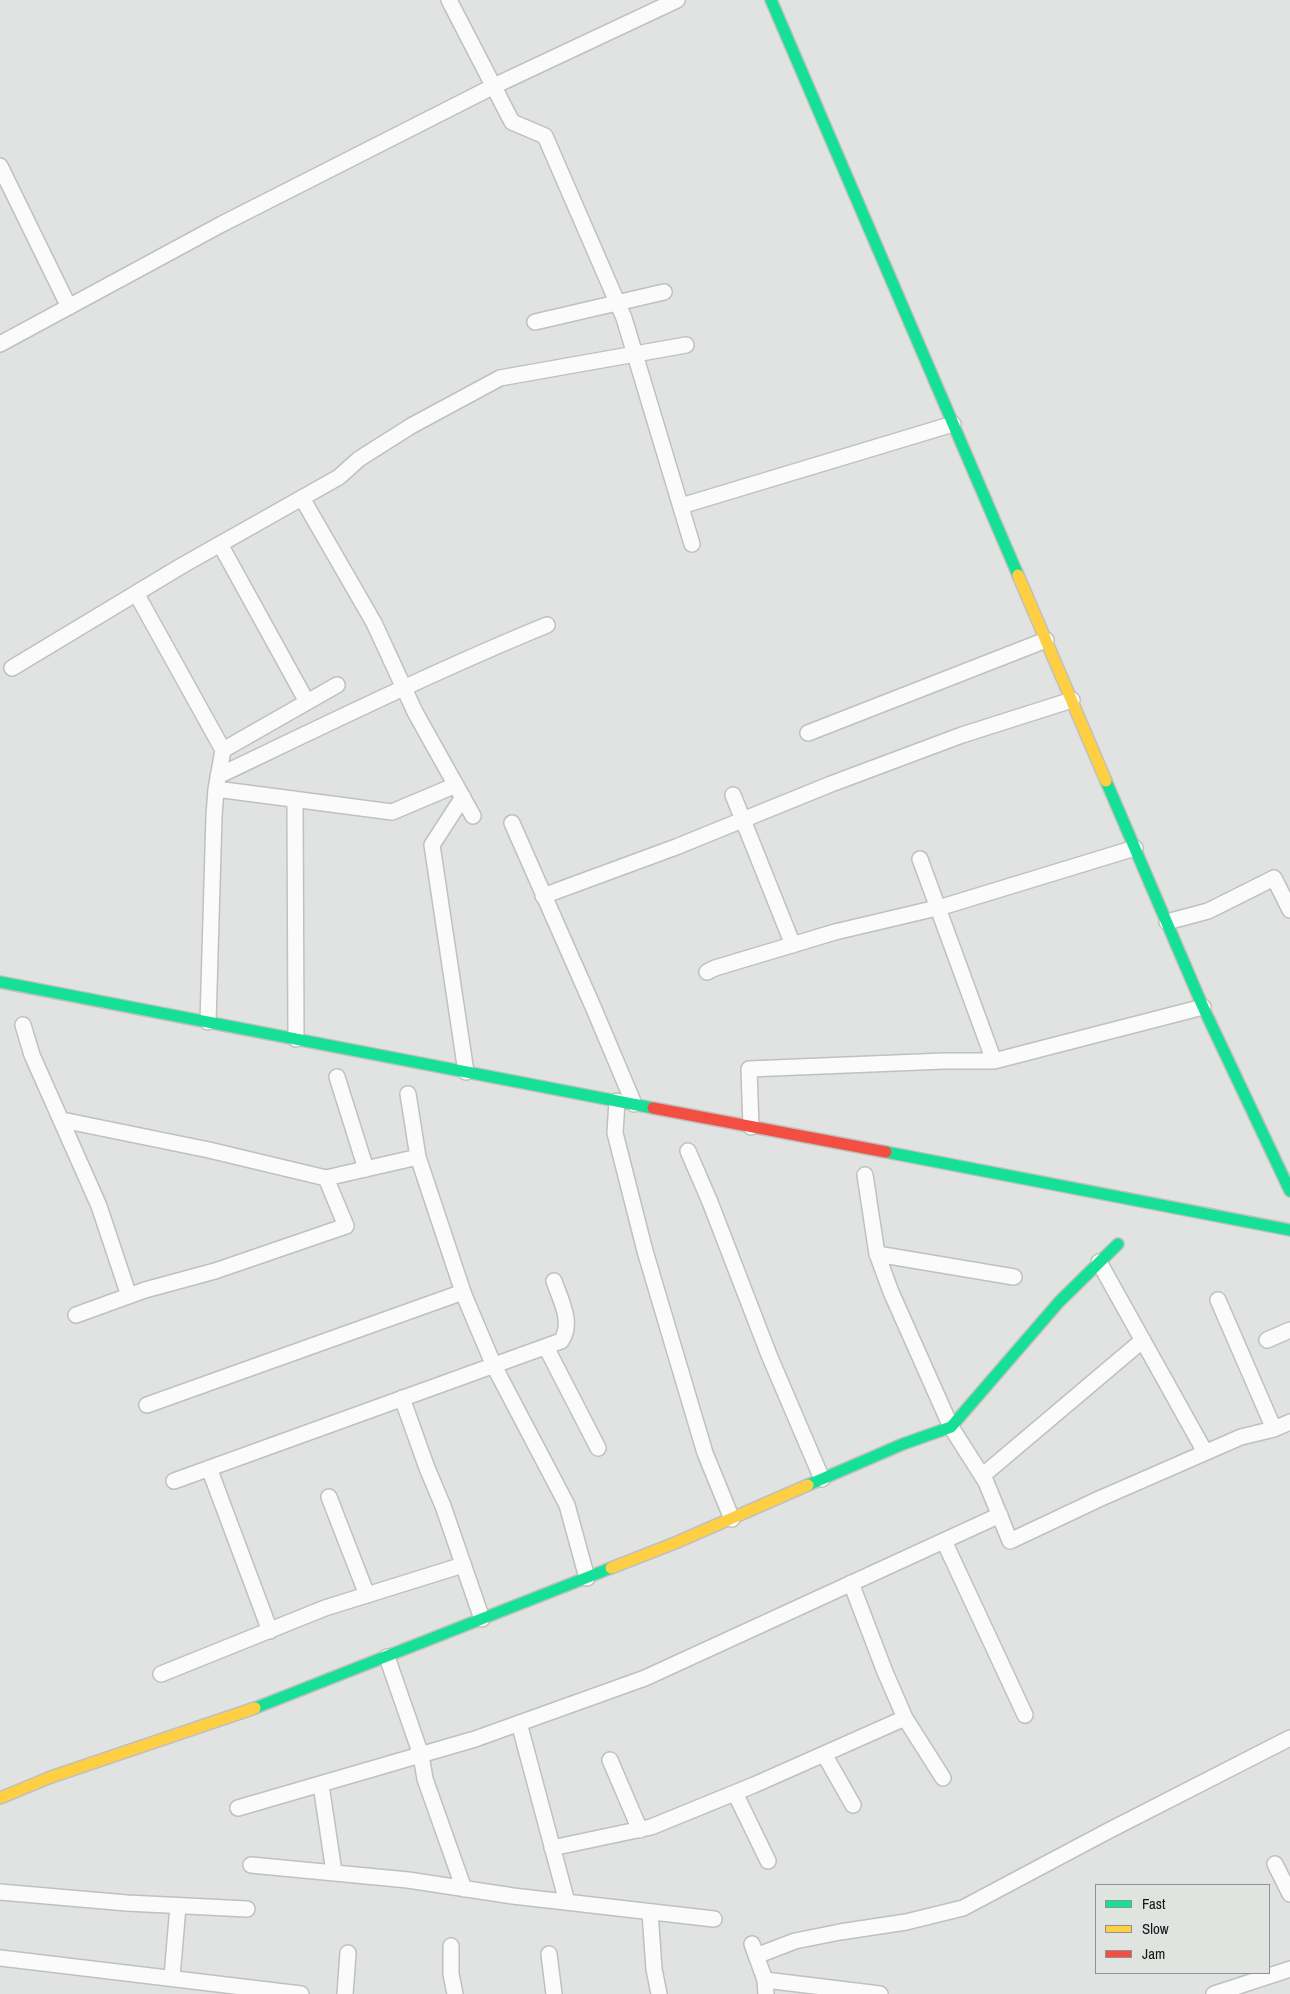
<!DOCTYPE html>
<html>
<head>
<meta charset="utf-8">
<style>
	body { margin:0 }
	#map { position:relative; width:1290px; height:1994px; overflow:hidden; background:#e0e3e1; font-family:"Archivo Narrow",sans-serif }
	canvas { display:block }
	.legend { position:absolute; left:1095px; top:1884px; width:175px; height:90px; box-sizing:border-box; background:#dfe4e1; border:1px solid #8f9290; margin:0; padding:6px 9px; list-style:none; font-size:15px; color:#161817 }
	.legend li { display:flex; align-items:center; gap:10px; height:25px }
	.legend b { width:25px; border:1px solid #8f9290 }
</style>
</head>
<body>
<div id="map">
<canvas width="1290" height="1994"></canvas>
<ul class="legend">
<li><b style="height:6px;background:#16e098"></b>Fast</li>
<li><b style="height:6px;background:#ffcf43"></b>Slow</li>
<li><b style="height:6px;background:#f24e42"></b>Jam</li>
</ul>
</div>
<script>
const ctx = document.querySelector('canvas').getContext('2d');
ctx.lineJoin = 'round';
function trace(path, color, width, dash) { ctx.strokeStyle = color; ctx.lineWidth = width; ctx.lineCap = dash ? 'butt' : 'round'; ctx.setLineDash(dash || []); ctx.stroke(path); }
const street = new Path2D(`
	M 449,0 L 512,122 L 545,136 L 624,318 L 692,544
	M 0,166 L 69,307
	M 535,322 L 664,292
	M 0,344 L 222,224 L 494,86 L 677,0
	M 302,498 L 374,623 L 415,712 L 473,816
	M 681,506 L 953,424
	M 220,544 L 307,702
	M 136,593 L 223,750 L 216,789 L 214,816 L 208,1022
	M 12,668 L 183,565 L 339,477 L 359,459 L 411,426 L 500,378 L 686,345
	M 808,733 L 1046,640
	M 223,750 L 337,685
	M 218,776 C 327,724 435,671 547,625
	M 216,789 L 392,812 L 456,785
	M 733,795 L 793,945
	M 463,797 L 432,845 L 466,1072
	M 295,799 L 296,1039
	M 512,823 L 594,1009 L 634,1104
	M 920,859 L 994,1061
	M 543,896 L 676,847 L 831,784 L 962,735 L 1072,700
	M 1167,922 L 1208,911 L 1274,878 L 1290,910
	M 707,972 L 715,968 L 835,932 L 945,906 L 1135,848
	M 23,1025 L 32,1055 L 99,1206 L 129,1296
	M 337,1077 L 366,1169
	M 408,1094 L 418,1157 L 464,1295 L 494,1366 L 567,1505 L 587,1578
	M 617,1101 L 615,1133 L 645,1251 L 705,1453 L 732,1519
	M 62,1120 L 209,1150 L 326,1178 L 418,1157
	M 751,1127 L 749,1069 L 944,1061 L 994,1061 L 1203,1007
	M 688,1151 L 710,1202 L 769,1355 L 822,1479
	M 865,1175 L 877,1254 L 891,1292 L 951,1427 L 986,1482 L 1010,1541 L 1099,1499 L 1241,1437 L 1274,1429 L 1290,1422
	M 877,1254 L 1014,1277
	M 1099,1262 L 1205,1452
	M 1218,1300 L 1274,1429
	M 76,1315 L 145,1290 L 215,1271 L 346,1226 L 326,1178
	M 1267,1340 L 1290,1330
	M 546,1347 L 598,1448
	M 402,1398 L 427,1468 L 443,1506 L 482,1619
	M 147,1405 L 463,1292
	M 209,1468 L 270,1631
	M 982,1476 L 1143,1340
	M 174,1481 L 561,1341 C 574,1323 560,1299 554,1281
	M 329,1497 L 367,1595
	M 944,1541 L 1025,1715
	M 851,1583 L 885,1672 L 905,1718 L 943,1778
	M 387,1657 L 421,1755 L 425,1779 L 464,1889
	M 161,1674 L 325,1608 L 463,1565
	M 519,1723 L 567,1902
	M 824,1754 L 853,1805
	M 610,1760 L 640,1830
	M 321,1785 L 334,1872
	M 735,1793 L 768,1861
	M 238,1808 L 475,1739 L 645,1678 L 1000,1515
	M 552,1848 L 651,1827 L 754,1785 L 905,1718
	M 1275,1864 L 1290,1894
	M 251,1865 L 408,1880 L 513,1896 L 714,1919
	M 0,1892 L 127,1903 L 247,1909
	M 650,1912 L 654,1969 L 659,1994
	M 752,1944 L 765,1980 L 766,1994
	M 451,1946 L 451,1974 L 455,1994
	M 549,1954 L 554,1994
	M 756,1956 L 795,1941 L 840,1932 L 906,1922 L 963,1908 L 1108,1831 L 1290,1738
	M 0,1958 L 301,1994
	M 172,1977 L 178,1906
	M 765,1980 L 880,1994
	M 345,1994 L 348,1953
	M 1214,1994 L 1290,1969`);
const fast = new Path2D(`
	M 771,0 L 1018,575
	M 1106,781 L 1203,1007 L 1290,1191
	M 0,982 L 653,1108
	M 886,1152 L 1290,1230
	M 808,1485 L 903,1444 L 951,1427 L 1059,1302 L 1118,1244
	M 255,1708 L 611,1568`);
const slow = new Path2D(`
	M 1018,575 L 1106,781
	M 611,1568 L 675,1543 L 808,1485
	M 0,1798 L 51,1777 L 255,1708`);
const jam = new Path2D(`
	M 653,1108 L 886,1152`);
trace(street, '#bfc1bf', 18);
trace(fast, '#bfc1bf', 14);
trace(slow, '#bfc1bf', 14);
trace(jam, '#bfc1bf', 14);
trace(street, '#fafbfa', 15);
trace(fast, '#16e098', 11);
trace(slow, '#ffcf43', 11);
trace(jam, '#f24e42', 11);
</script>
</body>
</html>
